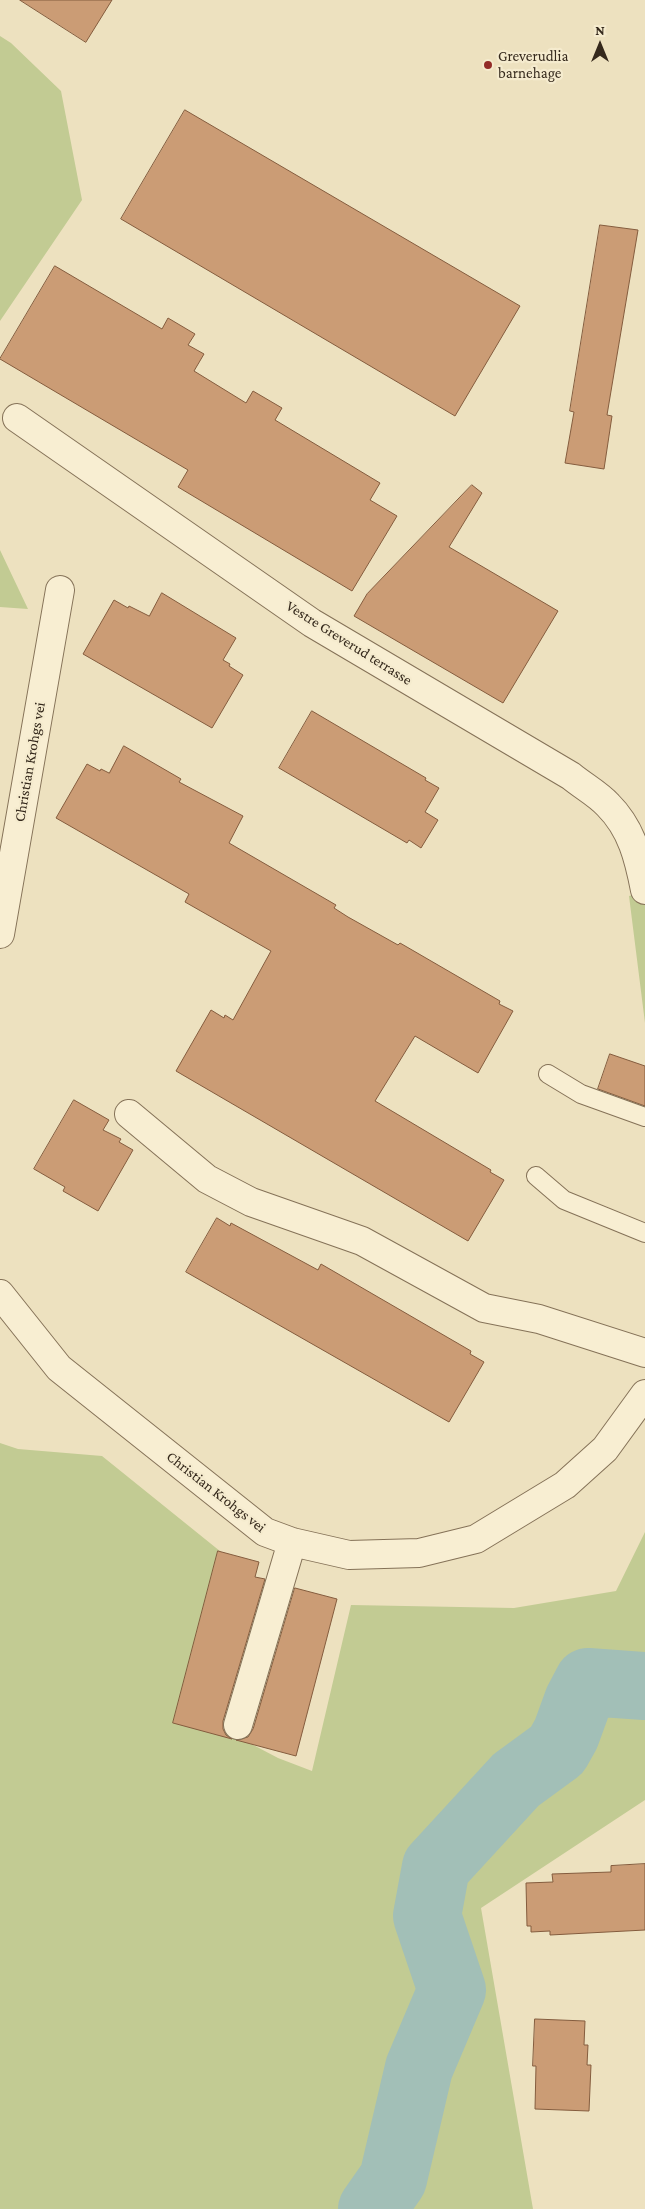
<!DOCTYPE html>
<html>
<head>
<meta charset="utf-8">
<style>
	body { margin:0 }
	#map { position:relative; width:645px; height:2209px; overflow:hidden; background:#ede1bf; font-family:"Crimson Pro",serif }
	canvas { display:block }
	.north { position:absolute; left:575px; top:20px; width:50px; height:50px; -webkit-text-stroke:4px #f5ebce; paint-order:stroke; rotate:0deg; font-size:14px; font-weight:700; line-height:20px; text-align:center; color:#35291c }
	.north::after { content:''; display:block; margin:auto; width:18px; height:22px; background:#35291c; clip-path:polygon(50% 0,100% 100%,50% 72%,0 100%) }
</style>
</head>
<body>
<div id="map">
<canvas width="645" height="2209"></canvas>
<div class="north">N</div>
</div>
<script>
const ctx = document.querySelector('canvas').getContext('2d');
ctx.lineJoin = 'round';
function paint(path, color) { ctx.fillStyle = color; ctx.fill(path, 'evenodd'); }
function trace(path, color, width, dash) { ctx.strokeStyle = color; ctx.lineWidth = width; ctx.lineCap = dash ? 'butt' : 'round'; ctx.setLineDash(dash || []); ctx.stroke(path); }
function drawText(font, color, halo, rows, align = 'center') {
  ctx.font = font + ' "Crimson Pro",serif'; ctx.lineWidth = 4.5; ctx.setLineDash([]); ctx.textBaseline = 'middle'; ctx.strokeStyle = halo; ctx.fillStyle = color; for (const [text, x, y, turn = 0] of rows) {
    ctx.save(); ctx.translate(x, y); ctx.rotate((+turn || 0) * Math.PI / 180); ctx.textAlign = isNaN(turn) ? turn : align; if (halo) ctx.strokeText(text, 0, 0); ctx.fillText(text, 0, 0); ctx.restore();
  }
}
const green = new Path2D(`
	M 0,36 L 11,43 L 61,91 L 82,200 L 0,321 Z
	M 0,550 L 28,609 L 0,607 Z
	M 645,892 L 645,1023 L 629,896 Z
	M 0,1443 L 18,1449 L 102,1456 L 236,1564 L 201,1726 L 240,1738 L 278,1758 L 312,1771 L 351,1605 L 514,1608 L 616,1591 L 645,1532 L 645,1800 L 481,1908 L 533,2209 L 0,2209 Z`);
const river = new Path2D(`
	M 372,2209 L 393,2179 L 419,2068 L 452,1990 L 427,1916 L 436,1867 L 516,1780 L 557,1750 L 566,1734 L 578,1701 L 588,1682 L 645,1686`);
const building = new Path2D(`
	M 20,0 L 112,0 L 86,42 Z
	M 185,110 L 520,306 L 455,416 L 121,219 Z
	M 600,225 L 638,230 L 607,415 L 612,416 L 604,469 L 565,463 L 574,412 L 570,411 Z
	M 55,266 L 162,329 L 168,318 L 195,334 L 188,345 L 204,354 L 194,371 L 246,403 L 253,391 L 282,408 L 275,420 L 380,483 L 370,500 L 397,516 L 352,591 L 178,487 L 188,470 L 0,359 Z
	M 472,485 L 482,493 L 449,547 L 558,611 L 503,703 L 354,616 L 367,594 Z
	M 162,593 L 236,638 L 223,660 L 230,664 L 229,666 L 243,675 L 212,728 L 83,654 L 114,600 L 128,608 L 129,606 L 149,616 Z
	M 312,711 L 426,778 L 425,780 L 439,788 L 425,812 L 438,820 L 421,848 L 409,840 L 407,843 L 279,768 Z
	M 124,746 L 181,779 L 179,782 L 243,816 L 229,843 L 336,905 L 334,908 L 348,917 L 398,945 L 400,943 L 500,1001 L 499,1004 L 513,1011 L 478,1073 L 415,1036 L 375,1101 L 491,1170 L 490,1172 L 504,1180 L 468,1241 L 176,1071 L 211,1010 L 224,1018 L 225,1015 L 233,1020 L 271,951 L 185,902 L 189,894 L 56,818 L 87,764 L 100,771 L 101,769 L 109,773 Z
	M 610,1054 L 645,1066 L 645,1106 L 598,1089 Z
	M 74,1100 L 109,1120 L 103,1130 L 121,1139 L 119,1142 L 133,1150 L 98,1211 L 63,1191 L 65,1187 L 34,1169 Z
	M 217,1218 L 230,1226 L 231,1223 L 318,1270 L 321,1264 L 471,1351 L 470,1354 L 484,1362 L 449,1422 L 186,1272 Z
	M 218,1551 L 259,1562 L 255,1577 L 265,1579 L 223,1721 L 223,1729 L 226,1735 L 232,1739 L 173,1723 Z
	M 295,1588 L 337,1599 L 296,1756 L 236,1740 L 248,1737 L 253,1729 Z
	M 645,1864 L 645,1930 L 550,1935 L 550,1931 L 531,1932 L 531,1926 L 527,1926 L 526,1883 L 553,1882 L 552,1874 L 611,1872 L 611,1866 Z
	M 535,2019 L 585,2021 L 584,2045 L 588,2045 L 587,2065 L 591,2065 L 589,2111 L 535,2109 L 536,2066 L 533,2066 Z`);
const lane = new Path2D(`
	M 548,1074 L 581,1094 L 645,1117
	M 536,1176 L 564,1200 L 645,1233`);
const street = new Path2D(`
	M 17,418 L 312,623 L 571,776 C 583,786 598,794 608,805 C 632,829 639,859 645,890
	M 0,934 L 60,590
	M 129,1114 L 207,1179 L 251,1202 L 362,1241 L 484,1308 L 539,1319 L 645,1353
	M 0,1294 L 59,1368 L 265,1532 L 292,1542 L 349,1555 L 419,1553 L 476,1539 L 565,1485 L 605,1449 L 645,1394
	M 238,1725 L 292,1542`);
const markers = [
	[488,65,5,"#932c28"]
];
const poiNames = [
	["Greverudlia",498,56],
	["barnehage",498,73]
];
const streetNames = [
	["Vestre Greverud terrasse",349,643,32],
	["Christian Krohgs vei",30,762,-80],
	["Christian Krohgs vei",216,1492,38]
];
paint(green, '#c2cb93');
trace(river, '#a2bfb7', 68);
paint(building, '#cb9c75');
trace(building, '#845c3e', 1);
trace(lane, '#857258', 20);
trace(street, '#857258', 30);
trace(lane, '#f8eed2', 18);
trace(street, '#f8eed2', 28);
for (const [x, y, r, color] of markers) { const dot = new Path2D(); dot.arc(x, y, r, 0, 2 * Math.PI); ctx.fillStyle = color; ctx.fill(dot); trace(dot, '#f5ebce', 2); }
drawText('15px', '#35291c', '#f5ebce', poiNames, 'left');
drawText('15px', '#35291c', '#f5ebce', streetNames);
</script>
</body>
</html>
